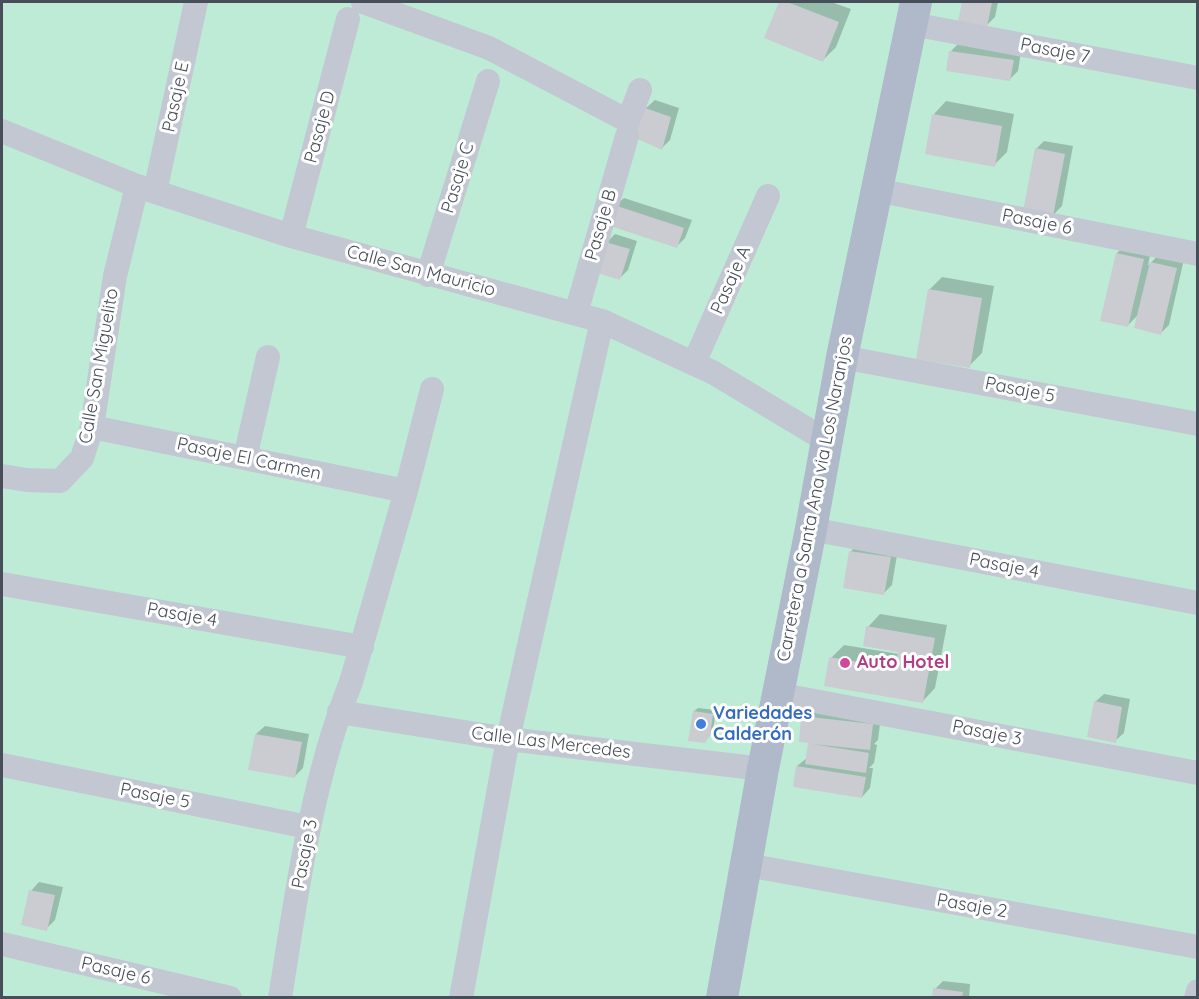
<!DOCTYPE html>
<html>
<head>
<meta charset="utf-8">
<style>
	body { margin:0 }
	#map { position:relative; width:1199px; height:999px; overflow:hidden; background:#f0eeed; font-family:Quicksand,sans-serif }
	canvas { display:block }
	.frame { position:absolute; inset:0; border:3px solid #474e59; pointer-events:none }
</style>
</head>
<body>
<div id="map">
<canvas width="1199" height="999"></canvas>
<div class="frame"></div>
</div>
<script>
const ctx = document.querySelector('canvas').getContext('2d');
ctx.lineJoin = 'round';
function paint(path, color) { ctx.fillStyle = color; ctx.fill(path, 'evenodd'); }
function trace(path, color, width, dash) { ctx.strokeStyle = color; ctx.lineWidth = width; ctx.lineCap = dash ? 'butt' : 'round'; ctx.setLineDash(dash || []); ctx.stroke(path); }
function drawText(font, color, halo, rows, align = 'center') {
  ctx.font = font + ' Quicksand,sans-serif'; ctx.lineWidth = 6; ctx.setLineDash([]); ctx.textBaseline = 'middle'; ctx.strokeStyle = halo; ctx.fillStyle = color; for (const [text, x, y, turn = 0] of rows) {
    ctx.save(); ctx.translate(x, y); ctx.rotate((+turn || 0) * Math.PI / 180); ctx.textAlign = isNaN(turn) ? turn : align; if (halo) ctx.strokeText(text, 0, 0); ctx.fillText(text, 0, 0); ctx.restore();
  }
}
const green = new Path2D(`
	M 2,2 L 1197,2 L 1197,997 L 2,998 Z`);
const shadow = new Path2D(`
	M 781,2 L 831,2 L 851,9 L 836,47 L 823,60 L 766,38 Z
	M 963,2 L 998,2 L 995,17 L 987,25 L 960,20 Z
	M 959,43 L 1021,52 L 1018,71 L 1010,79 L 951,51 Z
	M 655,100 L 679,108 L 670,140 L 662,148 L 646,108 Z
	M 946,101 L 1014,114 L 1007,152 L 994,165 L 934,114 Z
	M 1044,141 L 1073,146 L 1062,206 L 1053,215 L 1036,149 Z
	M 624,198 L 692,220 L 685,238 L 676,247 L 615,206 Z
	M 615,234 L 637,241 L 628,270 L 620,278 L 606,243 Z
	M 1126,245 L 1151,250 L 1148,266 L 1159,254 L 1184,259 L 1169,325 L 1161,333 L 1139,314 L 1127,326 L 1117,253 Z
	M 942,277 L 994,286 L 982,353 L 969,366 L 929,290 Z
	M 859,543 L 898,549 L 892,585 L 884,593 L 851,551 Z
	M 880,614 L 947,625 L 935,688 L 923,701 L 831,658 L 844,645 L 899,654 L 900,651 L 868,627 Z
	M 1104,694 L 1130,699 L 1124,733 L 1115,741 L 1095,702 Z
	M 698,708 L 716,710 L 713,730 L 709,737 L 694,711 Z
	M 811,709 L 881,716 L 878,740 L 874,744 L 877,745 L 874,763 L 869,768 L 873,768 L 870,788 L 862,797 L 797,766 L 807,758 L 809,742 L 803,717 Z
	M 265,726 L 309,734 L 303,768 L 294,777 L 256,734 Z
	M 39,882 L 63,887 L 55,920 L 46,929 L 31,891 Z
	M 943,981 L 970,984 L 969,998 L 934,998 L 935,989 Z`);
const building = new Path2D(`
	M 779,2 L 787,2 L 839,22 L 823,62 L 764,38 Z
	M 962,2 L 992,2 L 987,27 L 958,21 Z
	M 949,51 L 1014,60 L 1010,81 L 946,71 Z
	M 645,108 L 671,117 L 662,150 L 633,137 Z
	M 932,114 L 1002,126 L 995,167 L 925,154 Z
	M 1035,148 L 1065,154 L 1053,216 L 1023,211 Z
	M 614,205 L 684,228 L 677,248 L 607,225 Z
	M 605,242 L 630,249 L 620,280 L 597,273 Z
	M 1116,253 L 1144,259 L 1128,327 L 1100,321 Z
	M 1150,262 L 1177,268 L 1161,335 L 1134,328 Z
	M 928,289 L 982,298 L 970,368 L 916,359 Z
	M 849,551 L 891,557 L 884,595 L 843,588 Z
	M 866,626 L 935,638 L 923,703 L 824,686 L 829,657 L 895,668 L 898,652 L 863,646 Z
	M 1094,701 L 1122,707 L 1116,743 L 1087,737 Z
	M 693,711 L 713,714 L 710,735 L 705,743 L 688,741 Z
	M 801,716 L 873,724 L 870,750 L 812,744 L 869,753 L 866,773 L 805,764 L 808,743 L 799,742 Z
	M 255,734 L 302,742 L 295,778 L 248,770 Z
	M 796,766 L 866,777 L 862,798 L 793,787 Z
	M 29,890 L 55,895 L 47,931 L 21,925 Z
	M 933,988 L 963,992 L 962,998 L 932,998 Z`);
const minor = new Path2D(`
	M 363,2 L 489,48 L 628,121 L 640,90
	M 912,24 L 1198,78
	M 2,131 L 137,186 L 291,236 L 602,321 L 714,373 L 827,441
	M 876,190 L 1198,254
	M 155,192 L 196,2
	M 291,236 L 348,19
	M 428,275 L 488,81
	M 576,313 L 627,136
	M 842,357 L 1198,424
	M 694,363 L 768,196
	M 92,427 L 406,491
	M 245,458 L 268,357
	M 2,476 L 27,480 L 60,481 L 82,458 L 92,427 L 115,276 L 137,186
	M 811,529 L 1198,603
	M 2,584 L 362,647
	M 777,694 L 1198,773
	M 339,712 L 508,739 L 763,769
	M 2,765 L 308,827
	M 747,865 L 1198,947
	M 2,944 L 230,998
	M 280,998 C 297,891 311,783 351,682 L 406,491 L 432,389
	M 461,998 L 508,739 L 602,321
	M 1196,998 L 1198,991`);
const major = new Path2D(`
	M 722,998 L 763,769 L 811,529 L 842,357 L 916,2`);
const markers = [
	[845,663,6,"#d1479c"],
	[701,724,6,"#3f7fe0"]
];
const streetNames = [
	["Pasaje 7",1055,51,11],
	["Pasaje E",176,97,-78],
	["Pasaje D",320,127,-75],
	["Pasaje C",458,178,-73],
	["Pasaje 6",1037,222,11],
	["Pasaje B",601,225,-74],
	["Calle San Mauricio",421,271,15],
	["Pasaje A",731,280,-66],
	["Calle San Miguelito",99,366,-80],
	["Pasaje 5",1020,390,11],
	["Pasaje El Carmen",249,459,12],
	["Carretera a Santa Ana via Los Naranjos",815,499,-79],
	["Pasaje 4",1004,566,11],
	["Pasaje 4",182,615,10],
	["Pasaje 3",987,733,11],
	["Calle Las Mercedes",551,743,7],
	["Pasaje 5",155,796,11],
	["Pasaje 3",305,854,-79],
	["Pasaje 2",972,906,10],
	["Pasaje 6",116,971,13]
];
const hotelNames = [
	["Auto Hotel",857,663]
];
const shopNames = [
	["Variedades",713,714],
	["Calderón",713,735]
];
paint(green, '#beebd6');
paint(shadow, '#0003');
paint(building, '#caccd2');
trace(minor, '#c2c7d2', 24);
trace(major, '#afb9ca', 32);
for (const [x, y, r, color] of markers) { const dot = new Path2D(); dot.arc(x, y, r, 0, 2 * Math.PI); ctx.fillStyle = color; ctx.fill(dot); trace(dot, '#fff', 2); }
drawText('18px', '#474e59', '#fff', streetNames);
drawText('bold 18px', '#b23c85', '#fff', hotelNames, 'left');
drawText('bold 18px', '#366cbe', '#fff', shopNames, 'left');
</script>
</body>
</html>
